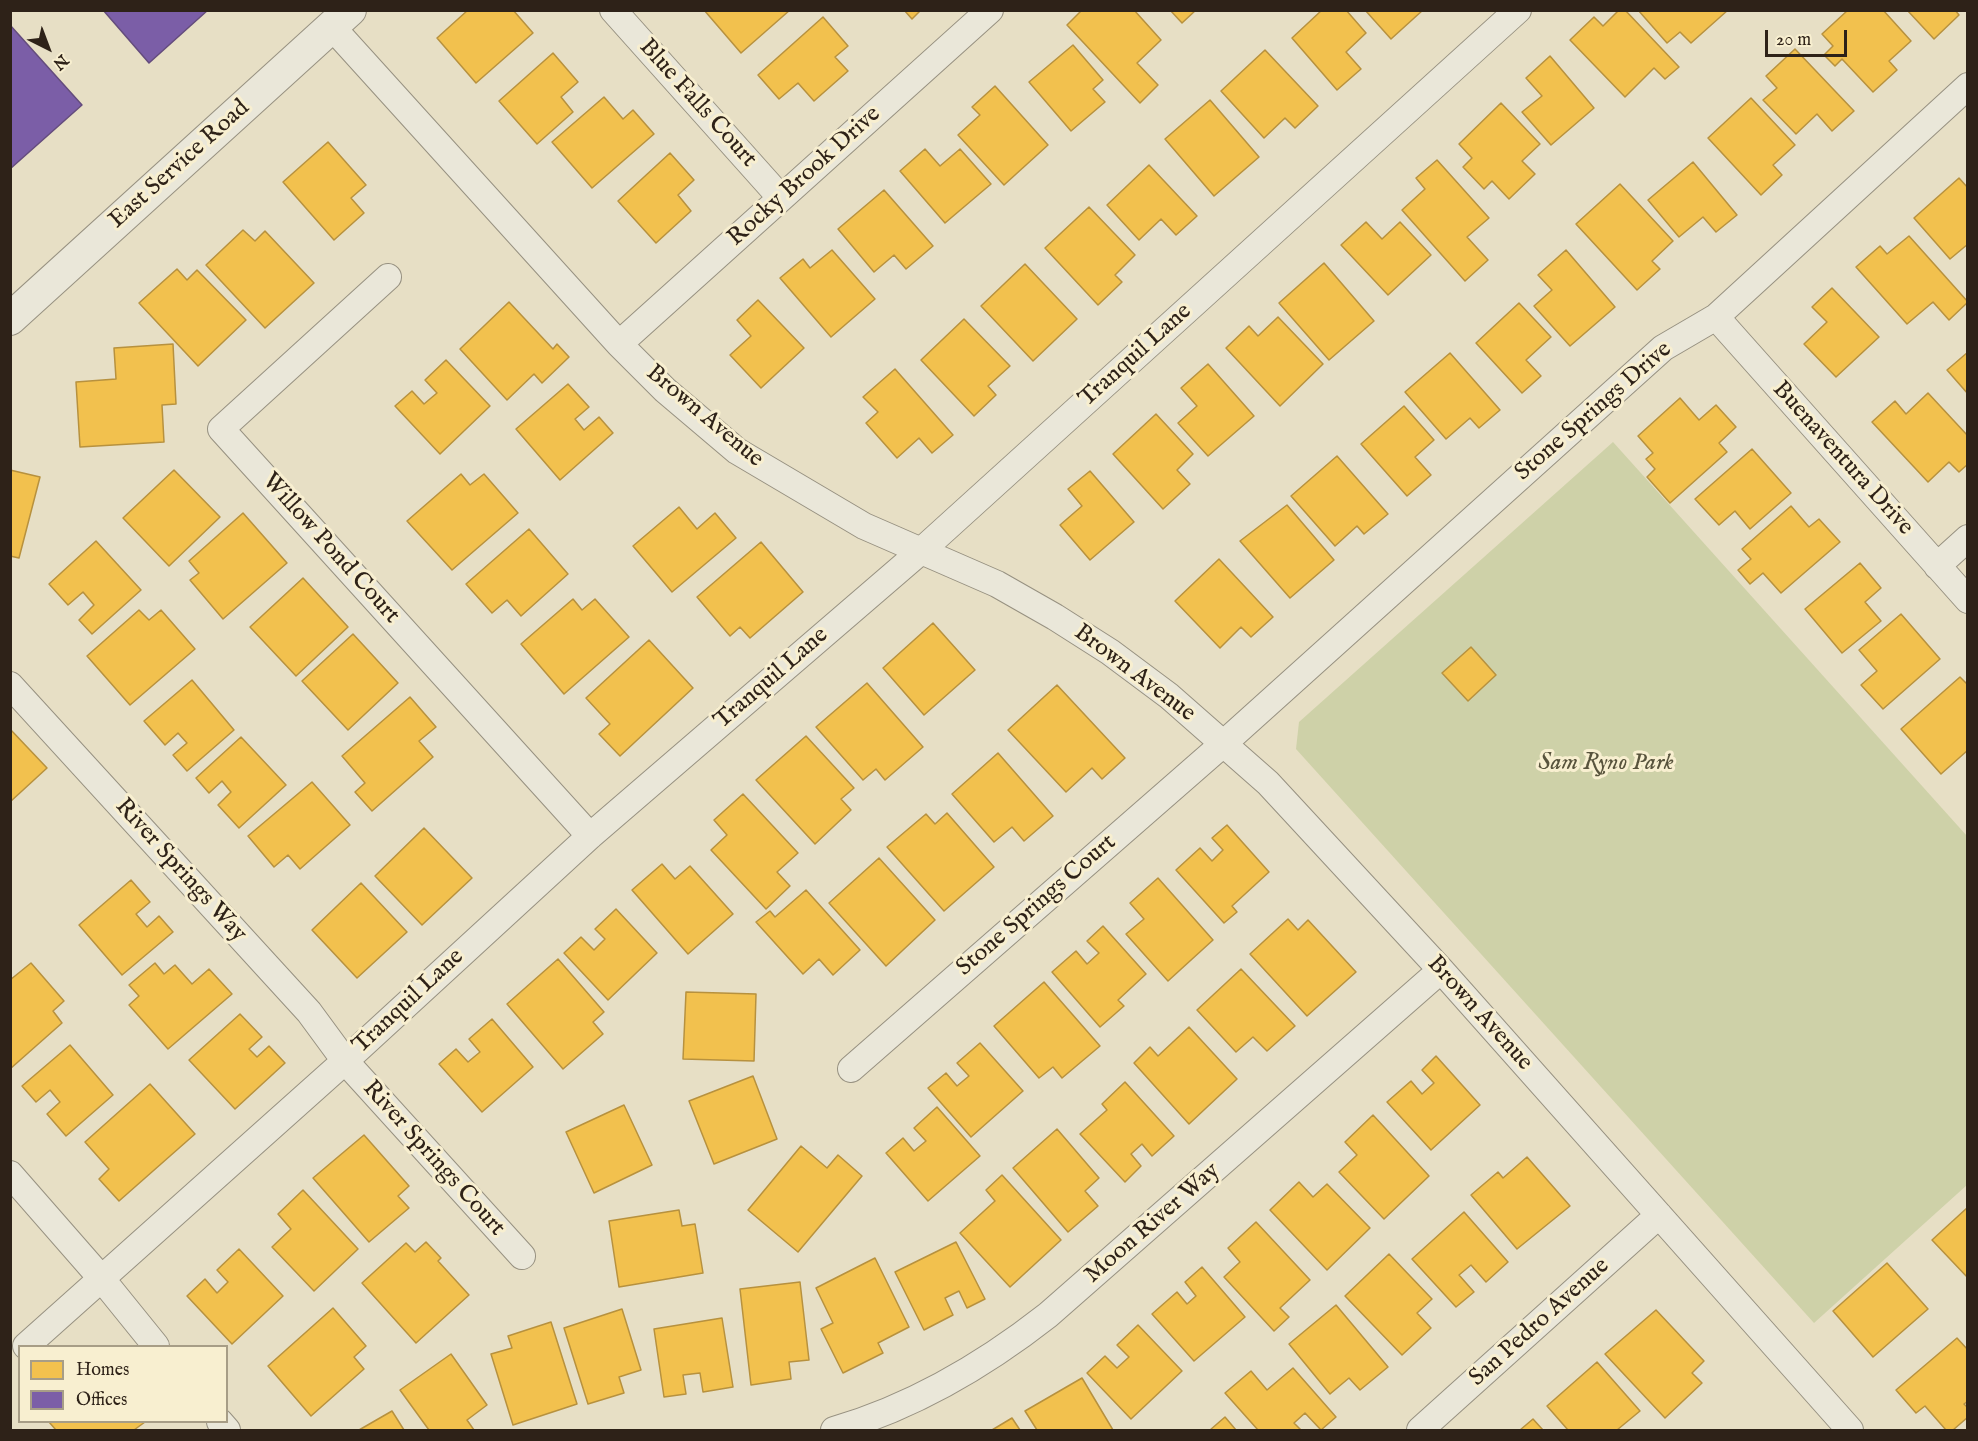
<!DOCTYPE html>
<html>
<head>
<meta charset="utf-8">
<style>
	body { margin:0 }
	#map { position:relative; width:1978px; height:1441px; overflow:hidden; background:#e7dfc5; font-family:"IM FELL English",serif }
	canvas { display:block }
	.frame { position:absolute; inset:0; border:12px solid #2e2218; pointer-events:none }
	.legend { position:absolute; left:18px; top:1345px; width:210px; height:78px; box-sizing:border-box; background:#f8efd0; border:2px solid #a79d86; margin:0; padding:8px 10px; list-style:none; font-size:18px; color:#2e2218 }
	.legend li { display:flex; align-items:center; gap:12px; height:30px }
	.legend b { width:30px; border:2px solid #a79d86 }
	.north { position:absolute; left:18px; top:18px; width:60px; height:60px; -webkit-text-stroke:4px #f8efd0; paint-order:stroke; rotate:138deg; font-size:16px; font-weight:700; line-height:24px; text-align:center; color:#2e2218 }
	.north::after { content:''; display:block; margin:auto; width:21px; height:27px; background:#2e2218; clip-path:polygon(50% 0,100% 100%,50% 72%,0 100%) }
	.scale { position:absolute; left:1765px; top:30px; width:82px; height:27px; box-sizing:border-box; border:3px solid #2e2218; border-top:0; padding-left:8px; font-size:18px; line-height:21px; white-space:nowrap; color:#2e2218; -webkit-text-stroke:4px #f8efd0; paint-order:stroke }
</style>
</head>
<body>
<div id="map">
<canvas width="1978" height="1441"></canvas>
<div class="frame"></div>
<ul class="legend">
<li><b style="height:16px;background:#f2c14e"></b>Homes</li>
<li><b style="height:16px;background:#7b5ea7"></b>Offices</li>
</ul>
<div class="north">N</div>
<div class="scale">20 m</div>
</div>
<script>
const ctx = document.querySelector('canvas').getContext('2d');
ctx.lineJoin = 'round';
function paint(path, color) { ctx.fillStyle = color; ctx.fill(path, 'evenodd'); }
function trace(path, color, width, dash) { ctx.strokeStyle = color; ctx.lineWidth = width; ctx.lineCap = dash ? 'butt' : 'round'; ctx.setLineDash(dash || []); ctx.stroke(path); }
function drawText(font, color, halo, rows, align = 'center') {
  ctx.font = font + ' "IM FELL English",serif'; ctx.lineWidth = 6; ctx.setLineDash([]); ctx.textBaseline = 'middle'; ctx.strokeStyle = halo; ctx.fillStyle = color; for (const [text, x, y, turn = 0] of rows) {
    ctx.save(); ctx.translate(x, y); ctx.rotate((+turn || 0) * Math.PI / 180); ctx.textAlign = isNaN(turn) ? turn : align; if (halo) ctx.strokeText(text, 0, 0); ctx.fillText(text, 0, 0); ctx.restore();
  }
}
const green = new Path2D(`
	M 1613,442 L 1967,836 L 1967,1185 L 1814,1323 L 1296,749 L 1299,722 Z`);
const homes = new Path2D(`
	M 468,10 L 513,10 L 533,33 L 476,83 L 437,38 Z
	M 704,10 L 790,10 L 741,53 Z
	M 904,10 L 921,10 L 912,19 Z
	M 1082,10 L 1134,10 L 1161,40 L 1137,63 L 1158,85 L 1140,103 L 1067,25 Z
	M 1170,10 L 1196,10 L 1182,23 Z
	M 1322,10 L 1346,10 L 1366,33 L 1346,52 L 1361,69 L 1337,90 L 1292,38 Z
	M 1365,10 L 1423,10 L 1391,39 Z
	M 1619,10 L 1625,10 L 1679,67 L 1665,79 L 1654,68 L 1625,97 L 1570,40 L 1594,17 L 1603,26 Z
	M 1638,10 L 1728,10 L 1691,43 L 1680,32 L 1667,43 Z
	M 1848,10 L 1883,10 L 1911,41 L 1889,61 L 1897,70 L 1873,92 L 1842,59 L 1835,66 L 1824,55 L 1833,46 L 1822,34 Z
	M 1907,10 L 1955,10 L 1959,15 L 1934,39 Z
	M 823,17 L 848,46 L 835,57 L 848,71 L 814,101 L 798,83 L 779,99 L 758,75 Z
	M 1073,45 L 1103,80 L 1093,89 L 1105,102 L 1071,131 L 1029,82 Z
	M 1795,49 L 1854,111 L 1832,131 L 1817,114 L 1796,134 L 1763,100 L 1777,88 L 1766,76 Z
	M 1265,50 L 1318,106 L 1295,128 L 1285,118 L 1264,138 L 1221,91 Z
	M 553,53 L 578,82 L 561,97 L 573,112 L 537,144 L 499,101 Z
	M 1550,56 L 1594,108 L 1551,145 L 1522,112 L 1542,96 L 1526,78 Z
	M 995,86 L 1048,145 L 1004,185 L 958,135 L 980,115 L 972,107 Z
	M 604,97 L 623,119 L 633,110 L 654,134 L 592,188 L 552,142 Z
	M 1751,98 L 1795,145 L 1773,165 L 1782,175 L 1761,195 L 1708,138 Z
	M 1210,100 L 1259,157 L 1214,196 L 1165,139 Z
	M 1501,103 L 1540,144 L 1522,161 L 1535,174 L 1509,199 L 1492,181 L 1484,189 L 1463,167 L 1472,158 L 1459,144 Z
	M 328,142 L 366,185 L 351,198 L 364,213 L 334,240 L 283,182 Z
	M 925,149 L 940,166 L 960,149 L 991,184 L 945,223 L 900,171 Z
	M 670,153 L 694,180 L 678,195 L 691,211 L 656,243 L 618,201 Z
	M 1437,160 L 1489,218 L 1467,237 L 1488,260 L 1465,281 L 1402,210 L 1425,189 L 1416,178 Z
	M 1693,162 L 1737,215 L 1716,232 L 1703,217 L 1679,237 L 1648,200 Z
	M 1149,165 L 1197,216 L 1176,235 L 1161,219 L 1139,240 L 1107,205 Z
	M 1959,178 L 1968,188 L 1968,244 L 1950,259 L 1914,218 Z
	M 1620,184 L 1673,241 L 1652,261 L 1660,269 L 1637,290 L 1576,224 Z
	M 884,190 L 933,246 L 906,269 L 894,255 L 874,272 L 838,229 Z
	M 1089,207 L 1135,255 L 1115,275 L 1122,282 L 1098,305 L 1045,248 Z
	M 1366,222 L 1382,239 L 1400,222 L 1431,255 L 1388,295 L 1341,245 Z
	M 243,230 L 255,241 L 265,231 L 314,283 L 265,328 L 206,265 Z
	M 1909,236 L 1968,302 L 1949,320 L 1933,302 L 1907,324 L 1856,267 L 1880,246 L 1887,254 Z
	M 832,250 L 875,299 L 831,337 L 780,278 L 803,259 L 810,268 Z
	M 1566,250 L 1615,307 L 1570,346 L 1534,306 L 1552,290 L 1538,275 Z
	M 1324,263 L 1374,321 L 1329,360 L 1279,303 Z
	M 1025,264 L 1077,319 L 1033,361 L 981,306 Z
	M 177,269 L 187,280 L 197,270 L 246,320 L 198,366 L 139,303 Z
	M 1832,288 L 1879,337 L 1836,377 L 1804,344 L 1827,322 L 1812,307 Z
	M 758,300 L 804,348 L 761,388 L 730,355 L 751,336 L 737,320 Z
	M 509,302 L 553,349 L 557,344 L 569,357 L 542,383 L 534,374 L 507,400 L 460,349 Z
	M 1519,303 L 1551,337 L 1526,360 L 1541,376 L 1522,393 L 1476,343 Z
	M 1278,317 L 1323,364 L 1280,406 L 1226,348 L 1249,326 L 1258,336 Z
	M 964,319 L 1010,366 L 988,386 L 996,395 L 974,416 L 921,360 Z
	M 173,344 L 176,404 L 162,405 L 164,442 L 80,447 L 76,382 L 116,379 L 114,348 Z
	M 1968,352 L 1968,394 L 1947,370 Z
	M 1450,353 L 1500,410 L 1479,428 L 1470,418 L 1446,439 L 1405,392 Z
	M 446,360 L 490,406 L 440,454 L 395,406 L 412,391 L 424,404 L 437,393 L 425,380 Z
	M 1208,364 L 1254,416 L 1208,456 L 1178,423 L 1197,406 L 1181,388 Z
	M 895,369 L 953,435 L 932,453 L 919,438 L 897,458 L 866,423 L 878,412 L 863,397 Z
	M 568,384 L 589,407 L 575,419 L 584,430 L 599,417 L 613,433 L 560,480 L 516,429 Z
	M 1928,393 L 1968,436 L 1968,464 L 1959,472 L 1949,462 L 1928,482 L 1872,422 L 1895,401 L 1906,414 Z
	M 1680,398 L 1699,420 L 1716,405 L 1736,427 L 1719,443 L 1727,452 L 1670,503 L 1647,477 L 1655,469 L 1646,459 L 1653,453 L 1638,436 Z
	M 1404,406 L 1434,440 L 1415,457 L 1431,475 L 1407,496 L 1361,444 Z
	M 1156,414 L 1193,454 L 1177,470 L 1190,484 L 1163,509 L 1113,454 Z
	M 1752,449 L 1791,493 L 1750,529 L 1735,511 L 1719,525 L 1695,499 Z
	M 1337,456 L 1388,514 L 1364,534 L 1357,526 L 1335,546 L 1291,496 Z
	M 10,470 L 40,477 L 19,558 L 10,556 Z
	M 174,470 L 220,517 L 169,566 L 123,518 Z
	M 1090,471 L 1134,522 L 1090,560 L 1060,525 L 1082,506 L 1068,489 Z
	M 461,474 L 470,485 L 484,474 L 518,513 L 452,570 L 407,521 Z
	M 1287,505 L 1334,560 L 1290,598 L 1240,541 Z
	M 1791,506 L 1809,527 L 1819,519 L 1840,542 L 1781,593 L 1763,573 L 1750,584 L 1738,570 L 1751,559 L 1742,549 Z
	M 679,507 L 697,529 L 715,513 L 736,538 L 672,592 L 633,546 Z
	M 243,513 L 287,563 L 223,619 L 190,580 L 199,573 L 189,561 Z
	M 529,529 L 568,574 L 521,616 L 507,600 L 492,613 L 466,584 Z
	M 96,541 L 141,590 L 92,634 L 79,620 L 94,605 L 83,592 L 68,605 L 49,584 Z
	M 761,542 L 803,592 L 750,638 L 740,627 L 730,636 L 697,597 Z
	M 1219,559 L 1273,617 L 1251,637 L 1241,627 L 1220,648 L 1175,601 Z
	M 1860,563 L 1881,588 L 1865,602 L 1881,621 L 1842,653 L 1805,609 Z
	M 303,578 L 348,627 L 296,676 L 250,627 Z
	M 573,599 L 582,610 L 595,599 L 629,637 L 564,694 L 521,644 Z
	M 139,610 L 149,620 L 161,610 L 195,649 L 130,705 L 87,656 Z
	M 1901,614 L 1940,659 L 1883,709 L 1861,685 L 1877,671 L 1859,650 Z
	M 933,623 L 975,670 L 924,715 L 883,668 Z
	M 353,634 L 398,683 L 348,730 L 302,681 Z
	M 649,640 L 693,688 L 620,756 L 599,734 L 610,724 L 586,698 Z
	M 1471,647 L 1496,675 L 1468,701 L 1442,673 Z
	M 1960,677 L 1968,685 L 1968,750 L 1941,774 L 1901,729 Z
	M 192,680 L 234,730 L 187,771 L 173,755 L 187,743 L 178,733 L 165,745 L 144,721 Z
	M 867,683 L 923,747 L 885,780 L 876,769 L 863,780 L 816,727 Z
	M 1057,685 L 1125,758 L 1102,779 L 1092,768 L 1066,792 L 1008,730 Z
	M 410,697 L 436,727 L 419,741 L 433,757 L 372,811 L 355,792 L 365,783 L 342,756 Z
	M 10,729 L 47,768 L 10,802 Z
	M 806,736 L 854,788 L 841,799 L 851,810 L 815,844 L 756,780 Z
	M 241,737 L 286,785 L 239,828 L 218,805 L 231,792 L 222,781 L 209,793 L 196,778 Z
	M 998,753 L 1053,816 L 1024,841 L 1012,827 L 994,842 L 952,794 Z
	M 312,782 L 350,825 L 300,869 L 288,855 L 274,867 L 248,836 Z
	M 743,794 L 798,853 L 777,872 L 790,886 L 766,909 L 711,850 L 727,835 L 714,820 Z
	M 947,813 L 994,867 L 944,911 L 887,847 L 926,814 L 935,824 Z
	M 1227,825 L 1269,872 L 1232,906 L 1237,912 L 1224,923 L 1176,870 L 1200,848 L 1212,861 L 1223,850 L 1212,838 Z
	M 424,828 L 472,878 L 422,925 L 375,876 Z
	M 879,858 L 935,920 L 886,966 L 829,903 Z
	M 662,864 L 675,879 L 690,866 L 733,914 L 688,954 L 632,890 Z
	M 1158,878 L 1213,940 L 1168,981 L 1126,934 L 1144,919 L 1130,903 Z
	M 131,880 L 150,902 L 136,914 L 147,927 L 159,916 L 173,932 L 122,975 L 79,925 Z
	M 361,883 L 407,932 L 357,978 L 312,930 Z
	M 806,890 L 860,950 L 833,975 L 819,959 L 803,974 L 756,922 L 770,911 L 775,917 Z
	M 616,909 L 657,953 L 608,1000 L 564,953 L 581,937 L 594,950 L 605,939 L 595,929 Z
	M 1288,919 L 1298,930 L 1308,920 L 1356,972 L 1307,1016 L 1250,954 Z
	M 1103,926 L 1146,974 L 1118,1000 L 1124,1006 L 1100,1027 L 1052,972 L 1076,951 L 1087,964 L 1099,953 L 1087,941 Z
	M 558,959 L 604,1012 L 593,1022 L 603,1034 L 563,1069 L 507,1004 Z
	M 31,963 L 64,1001 L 53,1011 L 62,1023 L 10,1069 L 10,980 Z
	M 155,963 L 164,974 L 175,965 L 192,984 L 209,969 L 232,994 L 168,1049 L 129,1005 L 139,996 L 129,985 Z
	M 1241,969 L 1295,1026 L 1267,1051 L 1253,1037 L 1236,1052 L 1197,1010 Z
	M 1044,982 L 1100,1046 L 1062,1078 L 1053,1067 L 1039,1078 L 994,1026 Z
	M 686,992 L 756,994 L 754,1061 L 683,1059 Z
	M 240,1014 L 262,1037 L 249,1049 L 257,1057 L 269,1046 L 285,1063 L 235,1109 L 189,1060 Z
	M 492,1019 L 533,1067 L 482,1112 L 439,1064 L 456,1049 L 468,1062 L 480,1052 L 469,1039 Z
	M 1189,1027 L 1237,1079 L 1189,1124 L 1134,1063 L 1150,1047 L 1158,1056 Z
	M 980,1043 L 1023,1091 L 971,1137 L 928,1088 L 946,1073 L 957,1086 L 969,1076 L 957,1063 Z
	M 70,1045 L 113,1095 L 66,1136 L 47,1114 L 60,1102 L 50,1090 L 36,1102 L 22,1086 Z
	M 1436,1056 L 1480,1105 L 1431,1150 L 1387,1102 L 1411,1081 L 1422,1094 L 1434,1083 L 1422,1070 Z
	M 753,1076 L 777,1139 L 714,1164 L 689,1101 Z
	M 1125,1082 L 1174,1136 L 1152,1156 L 1142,1144 L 1131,1154 L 1141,1166 L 1125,1182 L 1080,1134 L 1107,1110 L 1102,1104 Z
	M 150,1084 L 195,1134 L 119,1201 L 99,1179 L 109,1169 L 85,1142 Z
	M 624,1105 L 652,1165 L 594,1193 L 566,1132 Z
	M 937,1107 L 980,1156 L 928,1201 L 886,1153 L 903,1138 L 914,1151 L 926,1141 L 914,1128 Z
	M 1373,1115 L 1429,1176 L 1384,1219 L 1339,1172 L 1357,1155 L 1345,1142 Z
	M 1057,1129 L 1099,1178 L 1085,1191 L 1098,1206 L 1068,1232 L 1013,1168 Z
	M 364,1135 L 409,1186 L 398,1196 L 409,1208 L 369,1242 L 313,1178 Z
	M 801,1146 L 827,1168 L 838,1155 L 862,1176 L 798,1252 L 748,1210 Z
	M 1527,1157 L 1570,1206 L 1517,1249 L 1471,1195 L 1498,1172 L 1503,1178 Z
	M 1002,1175 L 1061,1240 L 1010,1287 L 960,1233 L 995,1201 L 986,1190 Z
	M 1299,1182 L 1313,1197 L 1327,1184 L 1370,1228 L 1327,1270 L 1270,1210 Z
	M 303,1190 L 358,1249 L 314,1291 L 272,1247 L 291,1229 L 278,1214 Z
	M 1968,1207 L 1968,1278 L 1932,1240 Z
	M 679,1210 L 682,1226 L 695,1224 L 703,1273 L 619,1287 L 609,1221 Z
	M 1464,1212 L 1508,1262 L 1486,1282 L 1471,1265 L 1459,1275 L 1474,1292 L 1456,1307 L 1412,1259 Z
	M 1256,1222 L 1310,1280 L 1280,1308 L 1289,1317 L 1274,1331 L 1224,1277 L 1240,1262 L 1228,1248 Z
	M 426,1242 L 441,1258 L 438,1261 L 469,1295 L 416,1343 L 362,1283 L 406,1243 L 415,1252 Z
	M 956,1242 L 985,1299 L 967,1308 L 959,1291 L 945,1298 L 953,1315 L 924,1330 L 895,1272 Z
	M 239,1249 L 283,1296 L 232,1344 L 187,1296 L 205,1279 L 217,1293 L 228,1282 L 217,1270 Z
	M 1389,1254 L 1432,1299 L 1417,1313 L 1431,1328 L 1402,1355 L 1345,1296 Z
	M 875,1258 L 909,1327 L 878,1343 L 883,1353 L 843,1373 L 821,1329 L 833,1323 L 816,1288 Z
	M 1887,1263 L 1928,1309 L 1873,1357 L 1833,1311 Z
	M 1202,1267 L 1245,1317 L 1194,1361 L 1152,1314 L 1177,1292 L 1187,1304 L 1196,1296 L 1185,1282 Z
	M 800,1282 L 809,1360 L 789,1362 L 791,1379 L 751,1385 L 740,1289 Z
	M 1336,1305 L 1388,1367 L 1360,1390 L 1349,1378 L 1330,1394 L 1289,1344 Z
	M 333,1308 L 366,1346 L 354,1357 L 364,1369 L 311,1416 L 268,1366 Z
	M 622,1309 L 641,1370 L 619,1377 L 624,1393 L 588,1404 L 564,1328 Z
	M 1656,1310 L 1704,1361 L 1692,1373 L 1702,1383 L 1665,1418 L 1605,1354 Z
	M 722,1318 L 733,1387 L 703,1392 L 700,1373 L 683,1375 L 686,1394 L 664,1397 L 654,1329 Z
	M 551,1322 L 577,1404 L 513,1425 L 491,1354 L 512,1348 L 508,1336 Z
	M 1138,1325 L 1182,1371 L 1131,1419 L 1087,1373 L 1105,1356 L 1117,1368 L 1129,1357 L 1117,1345 Z
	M 1957,1338 L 1968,1350 L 1968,1401 L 1964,1404 L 1968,1408 L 1968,1417 L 1953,1430 L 1946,1430 L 1925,1406 L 1916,1413 L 1896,1390 Z
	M 451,1354 L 487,1405 L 467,1420 L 474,1430 L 429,1430 L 400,1390 Z
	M 1597,1362 L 1640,1411 L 1617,1430 L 1568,1430 L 1547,1406 Z
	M 1293,1368 L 1336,1417 L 1321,1430 L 1305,1413 L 1294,1423 L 1301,1430 L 1258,1430 L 1225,1393 L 1251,1371 L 1267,1390 Z
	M 1082,1378 L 1113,1430 L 1037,1430 L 1025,1411 Z
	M 392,1411 L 404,1430 L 359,1430 Z
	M 1225,1417 L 1236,1430 L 1210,1430 Z
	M 1012,1418 L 1020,1430 L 992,1430 Z
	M 1533,1419 L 1543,1430 L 1520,1430 Z
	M 49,1422 L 145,1422 L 134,1430 L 56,1430 Z`);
const offices = new Path2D(`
	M 103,10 L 208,10 L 149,63 Z
	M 10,25 L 82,105 L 10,169 Z`);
const minor = new Path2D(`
	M 613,10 L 781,198
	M 332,27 L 619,344 L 665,390 L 737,451 L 864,526 L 997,584 L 1055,617 L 1110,652 L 1169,696 L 1268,783 L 1441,970 L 1850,1430
	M 388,277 L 221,429 L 590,836
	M 1716,317 L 1968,600
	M 619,344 L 990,10
	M 1937,566 L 1968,538
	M 10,685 L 309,1012 L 345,1061 L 522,1256
	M 851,1069 L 1223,744 L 1663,348 L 1716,317 L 1968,86
	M 10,1174 L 101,1278 L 156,1346
	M 26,1346 L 345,1061 L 590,836 L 921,551 L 1518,10
	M 220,1422 L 227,1430
	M 834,1430 C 913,1407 983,1366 1048,1315 L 1441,970
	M 1420,1430 L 1659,1215`);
const tertiary = new Path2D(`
	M 10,319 L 350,10`);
const streetNames = [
	["Blue Falls Court",697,104,48],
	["East Service Road",180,165,-42],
	["Rocky Brook Drive",805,177,-42],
	["Tranquil Lane",1136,356,-42],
	["Stone Springs Drive",1594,412,-41],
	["Brown Avenue",704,417,40],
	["Buenaventura Drive",1842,459,48],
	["Willow Pond Court",330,549,48],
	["Brown Avenue",1134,674,37],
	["Tranquil Lane",772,679,-41],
	["River Springs Way",180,871,48],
	["Stone Springs Court",1037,906,-41],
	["Tranquil Lane",409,1002,-43],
	["Brown Avenue",1479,1014,48],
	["River Springs Court",433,1159,48],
	["Moon River Way",1153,1224,-41],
	["San Pedro Avenue",1540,1323,-42]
];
const parkNames = [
	["Sam Ryno Park",1606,764]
];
paint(green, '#ced1a8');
paint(homes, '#f2c14e');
trace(homes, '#b7913e', 1.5);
paint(offices, '#7b5ea7');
trace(offices, '#644c7c', 1.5);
trace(minor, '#979181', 28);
trace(tertiary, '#979181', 34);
trace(minor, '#eae7d9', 26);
trace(tertiary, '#eae7d9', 32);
drawText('24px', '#2e2218', '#f8efd0', streetNames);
drawText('italic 24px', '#58533c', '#f8efd0', parkNames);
</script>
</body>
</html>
